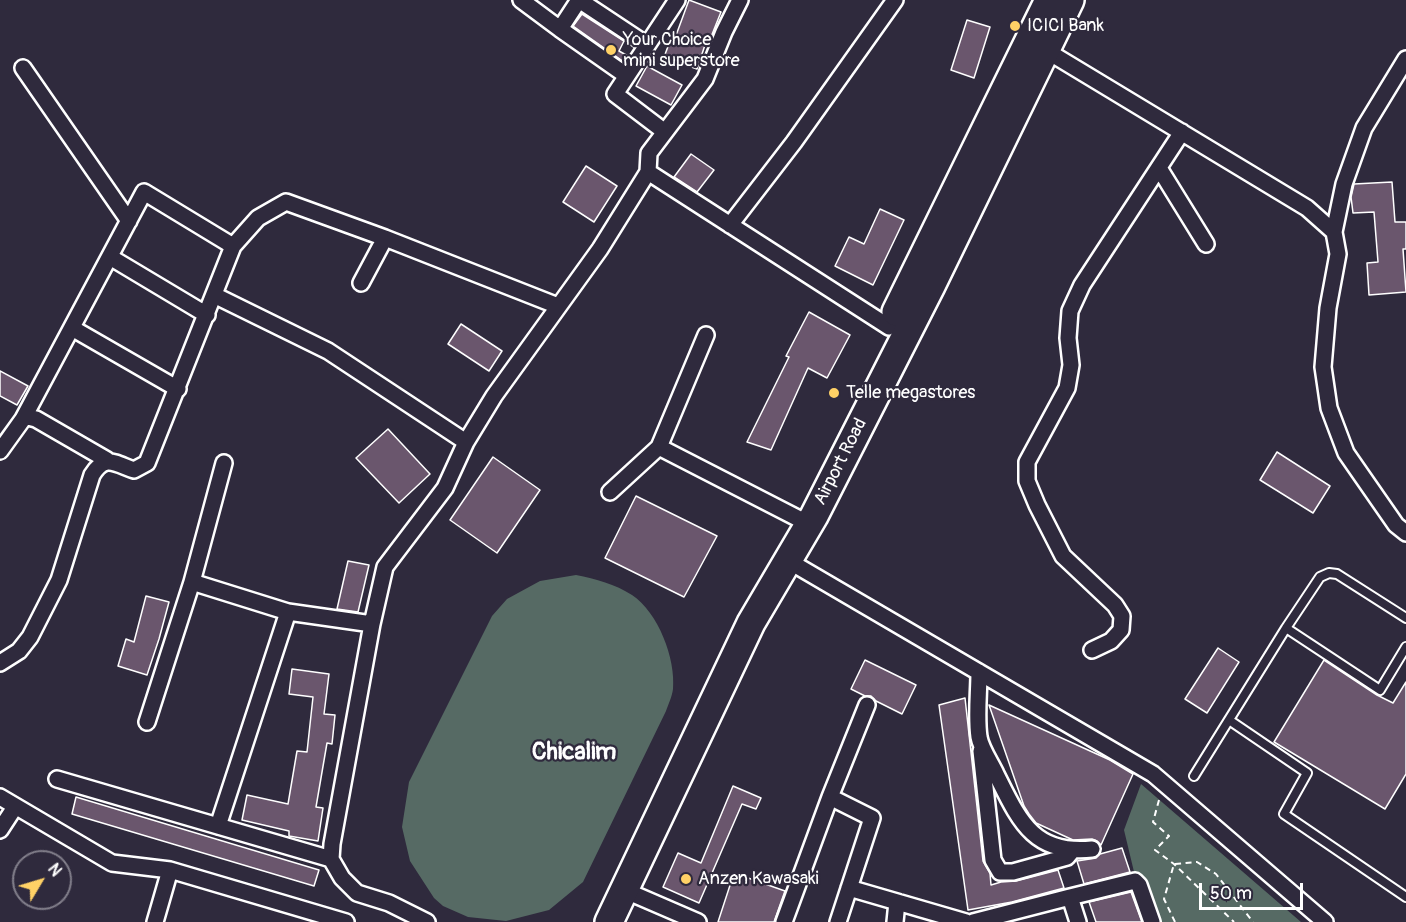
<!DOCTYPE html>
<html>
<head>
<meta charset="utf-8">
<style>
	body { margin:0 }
	#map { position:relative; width:1406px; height:922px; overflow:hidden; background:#2f2a3d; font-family:Pangolin,sans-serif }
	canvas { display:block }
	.north { position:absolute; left:12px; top:850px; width:60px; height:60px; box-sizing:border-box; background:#2f2a3d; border:2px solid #827f8b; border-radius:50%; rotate:52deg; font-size:16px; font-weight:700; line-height:24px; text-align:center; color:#fff }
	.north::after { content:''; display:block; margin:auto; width:21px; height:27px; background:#ffd166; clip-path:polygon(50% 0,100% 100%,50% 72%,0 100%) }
	.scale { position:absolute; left:1199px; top:883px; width:104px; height:27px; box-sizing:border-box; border:3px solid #fff; border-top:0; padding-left:8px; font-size:18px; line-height:21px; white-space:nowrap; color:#fff; -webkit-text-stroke:4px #2f2a3d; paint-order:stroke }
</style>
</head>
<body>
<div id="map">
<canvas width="1406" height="922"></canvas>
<div class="north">N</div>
<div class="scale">50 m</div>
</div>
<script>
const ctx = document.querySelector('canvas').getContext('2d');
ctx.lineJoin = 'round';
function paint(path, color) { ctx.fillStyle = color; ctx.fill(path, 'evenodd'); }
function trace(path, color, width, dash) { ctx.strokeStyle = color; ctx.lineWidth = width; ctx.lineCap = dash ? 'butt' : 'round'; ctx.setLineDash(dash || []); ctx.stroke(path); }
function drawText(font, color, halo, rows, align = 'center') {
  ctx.font = font + ' Pangolin,sans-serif'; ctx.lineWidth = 4.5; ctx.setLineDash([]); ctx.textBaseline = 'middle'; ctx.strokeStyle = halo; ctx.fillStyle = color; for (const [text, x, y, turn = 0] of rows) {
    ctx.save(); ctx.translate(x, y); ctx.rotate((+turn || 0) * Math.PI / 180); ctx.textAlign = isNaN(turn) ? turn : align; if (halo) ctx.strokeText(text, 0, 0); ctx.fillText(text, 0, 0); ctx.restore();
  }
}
const green = new Path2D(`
	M 576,575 C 596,579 615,584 632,595 C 658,612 676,659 673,689 C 672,697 668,705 666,711 L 583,882 L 549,910 L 506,921 L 468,917 L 443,906 L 434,898 L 410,861 L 402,827 L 409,782 L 492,616 L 507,599 L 540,581 Z
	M 1141,784 L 1301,922 L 1146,922 L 1124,830 Z`);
const building = new Path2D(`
	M 689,0 L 721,12 L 711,37 L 708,36 L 697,69 L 664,57 L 672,36 L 675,38 Z
	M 582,14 L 624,41 L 619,51 L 628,56 L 624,62 L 573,26 Z
	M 967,20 L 990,27 L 974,78 L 951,70 Z
	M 647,66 L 682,85 L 671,105 L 636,86 Z
	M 691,154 L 714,170 L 697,192 L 674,177 Z
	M 586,166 L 617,186 L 594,222 L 563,202 Z
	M 1392,182 L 1395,222 L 1406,222 L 1406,249 L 1403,249 L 1406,292 L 1369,295 L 1367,263 L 1378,262 L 1374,212 L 1353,213 L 1351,197 L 1354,184 Z
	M 880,209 L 904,220 L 873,285 L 835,266 L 849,237 L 864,244 Z
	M 809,312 L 850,335 L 827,378 L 808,368 L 771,450 L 747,442 L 789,357 L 786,356 Z
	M 461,324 L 502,351 L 489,371 L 448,344 Z
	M 0,371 L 28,386 L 17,405 L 0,396 Z
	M 388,429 L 430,474 L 399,503 L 356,458 Z
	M 1277,452 L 1330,486 L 1313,513 L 1260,480 Z
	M 493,457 L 540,490 L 497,553 L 450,520 Z
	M 636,496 L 717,536 L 684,597 L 605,558 Z
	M 348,561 L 369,565 L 358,612 L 337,609 Z
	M 146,596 L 169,602 L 159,639 L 147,675 L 118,666 L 126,639 L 134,642 Z
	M 1218,648 L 1239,662 L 1207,713 L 1185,699 Z
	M 865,660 L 916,685 L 902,714 L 876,701 L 871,696 L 865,696 L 851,689 Z
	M 1324,660 L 1377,695 L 1393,703 L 1406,682 L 1406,774 L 1385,809 L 1274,742 Z
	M 292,669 L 329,674 L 324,714 L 335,715 L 332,744 L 327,743 L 316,807 L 323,808 L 318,841 L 289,836 L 289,831 L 242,820 L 247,795 L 288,804 L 297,751 L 307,752 L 313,697 L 289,694 Z
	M 965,698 L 983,861 L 990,873 L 991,885 L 1001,882 L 1016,881 L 1058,870 L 1064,888 L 1012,902 L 968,910 L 939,705 Z
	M 989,705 L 1110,760 L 1133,774 L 1101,845 L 1097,841 L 1092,839 L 1073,840 L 1036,823 L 1029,814 L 1024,806 Z
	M 733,786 L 761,798 L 756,809 L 742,804 L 699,903 L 663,887 L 678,853 L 701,863 Z
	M 76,797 L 319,870 L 314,886 L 72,814 Z
	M 1122,848 L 1130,872 L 1084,884 L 1077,861 L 1096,858 L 1100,854 Z
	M 734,873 L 785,891 L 774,922 L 718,922 Z
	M 1131,892 L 1142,922 L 1096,922 L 1089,902 Z`);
const path = new Path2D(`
	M 1159,800 L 1153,822 L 1169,836 L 1155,850 L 1174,864 L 1234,922
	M 1175,922 L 1164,899 L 1174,864 L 1197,862 L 1216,874 L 1253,922`);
const lane = new Path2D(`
	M 1286,628 L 1380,690 L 1406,647
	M 1229,720 L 1307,773 L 1284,814 L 1406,897
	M 1194,776 L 1286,628 L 1320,577 L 1329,573 L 1337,574 L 1406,618`);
const street = new Path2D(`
	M 521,0 L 560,29
	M 740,0 L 724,32 L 705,79 L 649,153 L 648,172 L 889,327
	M 1042,48 L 1307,208 L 1334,232 L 1338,254 L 1328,308 L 1323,367 L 1329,408 L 1346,453 L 1396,525 L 1406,533
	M 23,68 L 129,221
	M 627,76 L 560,29 L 579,0 L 647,45
	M 665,132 L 615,94 L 677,0
	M 1159,168 L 1206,244
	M 730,225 L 794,142 L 895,0
	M 1334,232 L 1344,184 L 1364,128 L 1406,59
	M 110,257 L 207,315
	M 361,283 L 385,238
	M 214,295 L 328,351 L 466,442
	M 72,328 L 178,389
	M 23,419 L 144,192 L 233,246
	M 659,447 L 809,524
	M 0,451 L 23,419 L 28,417 L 36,419 L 107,460
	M 610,492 L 659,447 L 706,335
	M 787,560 L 1153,774 L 1325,922
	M 192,582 L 224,463
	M 1092,650 L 1111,641 L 1121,630 L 1122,616 L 1115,605 L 1063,556 L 1037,505 L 1027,481 L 1027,462 L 1067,388 L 1071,365 L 1068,338 L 1070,311 L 1082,285 L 1182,132
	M 0,663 L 19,651 L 30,637 L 59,580 L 92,475 C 105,454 114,463 134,470 L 147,463 L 233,246 L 258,218 L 286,202 L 385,238 L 558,306
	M 979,672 C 979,693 976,716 979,737 C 981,749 991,763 996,774 C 1019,820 1033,855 1092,849
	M 147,722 L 192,582 L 288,612 L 372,624
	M 981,751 L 993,860 L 1000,872 L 1013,872 L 1067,857 L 1072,851
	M 57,779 L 331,859
	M 0,797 L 112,863 L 170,870 L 346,922
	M 218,826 L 288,612
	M 0,830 L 15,807
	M 849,888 L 966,922
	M 624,890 L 698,922
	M 1070,897 L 1135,881 L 1139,885 L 1152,922
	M 155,922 L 170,870
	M 427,922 L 389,903 L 357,893 L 342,878 L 331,859 L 332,844 L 372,624 L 385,567 L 445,488 L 466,442 L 494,396 L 600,249 L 648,172
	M 784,922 L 830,797
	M 838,922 L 872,818 L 830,797 L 867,705
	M 895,922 L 897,902
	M 973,922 L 1070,897 L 1078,922`);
const highway = new Path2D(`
	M 896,312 L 1049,0
	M 609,922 L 751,623 L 814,516 L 931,286 L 1070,0`);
const markers = [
	[1015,26,6,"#ffd166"],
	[611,50,6,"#ffd166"],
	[834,393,6,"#ffd166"],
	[686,879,6,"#ffd166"]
];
const poiNames = [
	["ICICI Bank",1027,26],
	["Your Choice",623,40],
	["mini superstore",623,61],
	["Telle megastores",846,393],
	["Anzen Kawasaki",698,879]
];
const streetNames = [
	["Airport Road",841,462,-63]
];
const districtNames = [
	["Chicalim",574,753]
];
paint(green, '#566a64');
paint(building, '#6a566d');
trace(building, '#fff', 1.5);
trace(lane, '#fff', 12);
trace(street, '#fff', 20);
trace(highway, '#fff', 32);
trace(path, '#fff', 2, [6, 4.5]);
trace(lane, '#2f2a3d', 8);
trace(street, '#2f2a3d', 15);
trace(highway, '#2f2a3d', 27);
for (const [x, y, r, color] of markers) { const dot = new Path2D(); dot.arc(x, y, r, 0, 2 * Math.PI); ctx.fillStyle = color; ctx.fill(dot); trace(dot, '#2f2a3d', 2); }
drawText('18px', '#fff', '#2f2a3d', poiNames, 'left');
drawText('18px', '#fff', '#2f2a3d', streetNames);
drawText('bold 24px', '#fff', '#2f2a3d', districtNames);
</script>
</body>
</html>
